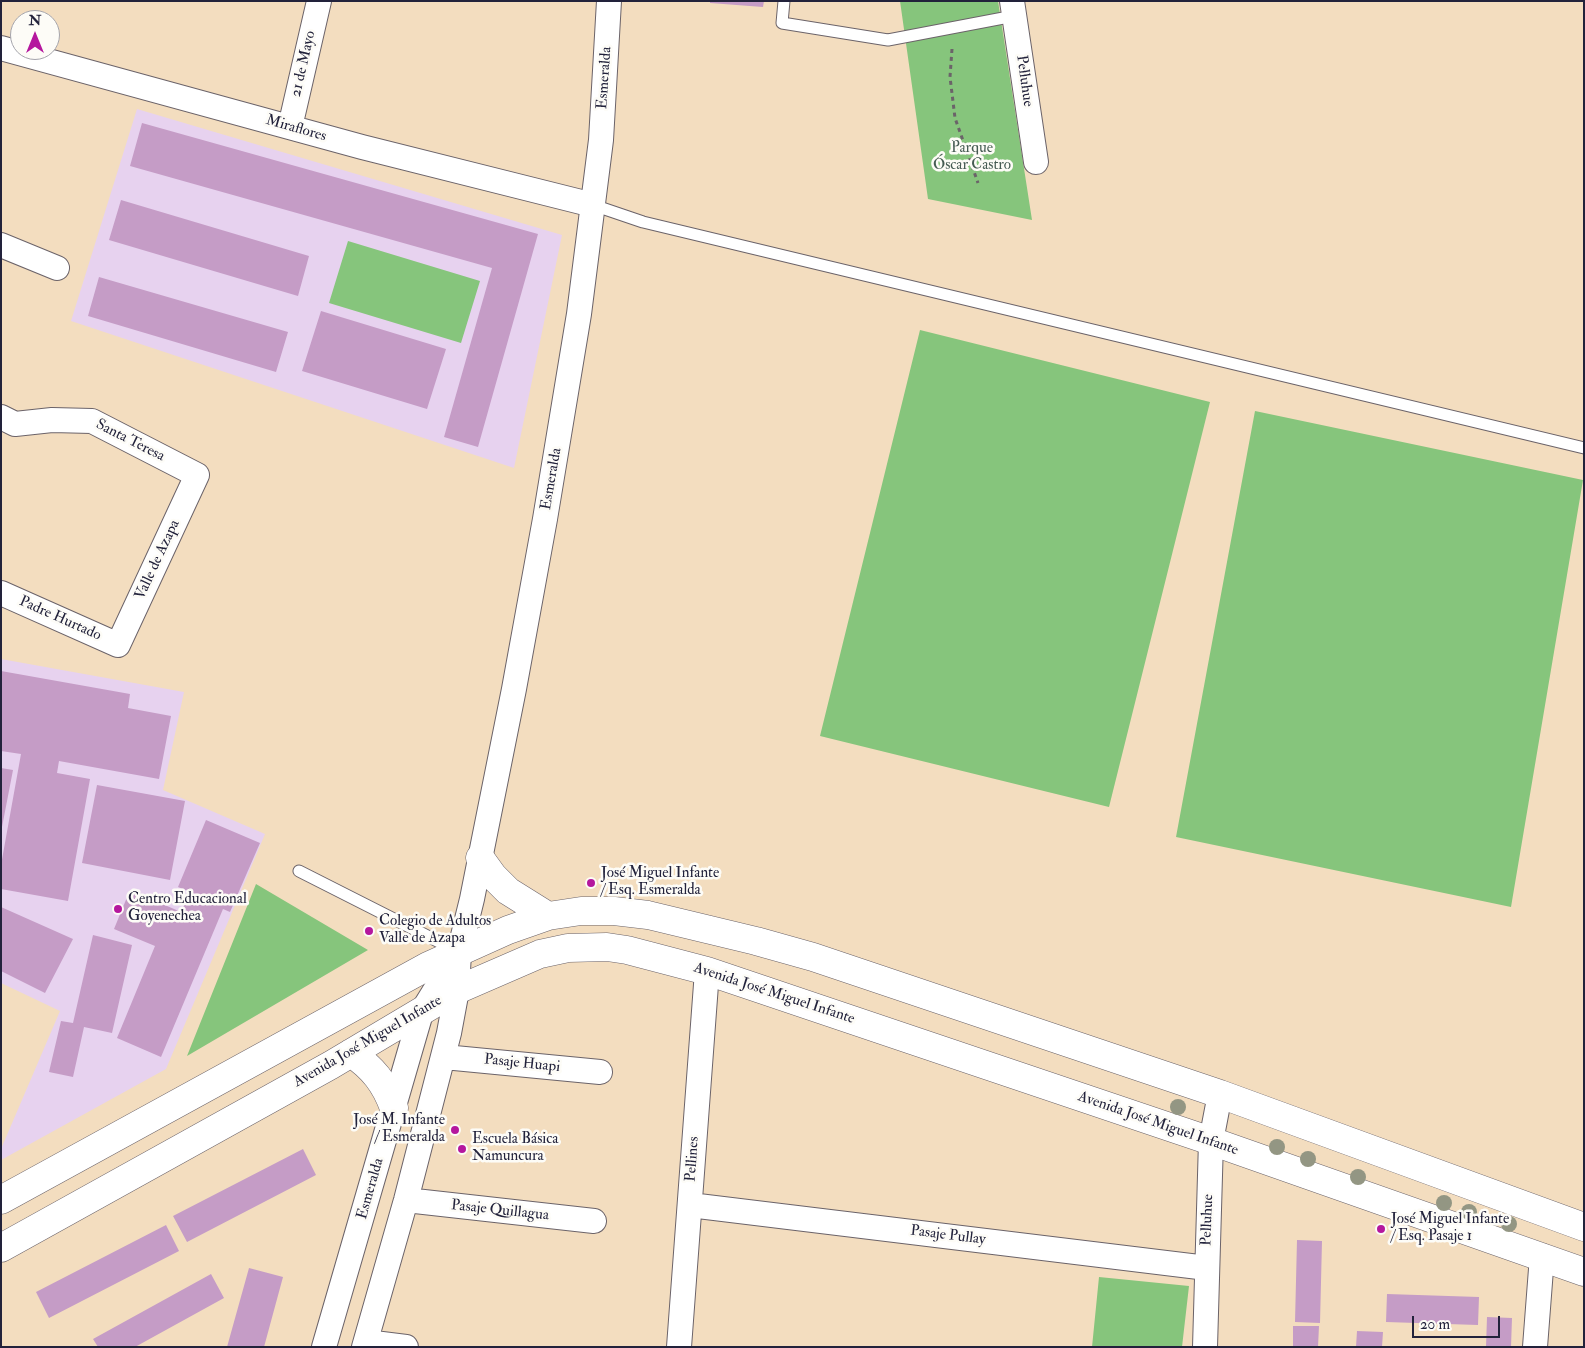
<!DOCTYPE html>
<html>
<head>
<meta charset="utf-8">
<style>
	body { margin:0 }
	#map { position:relative; width:1585px; height:1348px; overflow:hidden; background:#f3ddbf; font-family:"IM FELL Double Pica",serif }
	canvas { display:block }
	.frame { position:absolute; inset:0; border:2px solid #22223b; pointer-events:none }
	.north { position:absolute; left:10px; top:10px; width:50px; height:50px; box-sizing:border-box; background:#fdfcf7; border:1px solid #a5a5ac; border-radius:50%; rotate:0deg; font-size:14px; font-weight:700; line-height:20px; text-align:center; color:#22223b }
	.north::after { content:''; display:block; margin:auto; width:18px; height:22px; background:#b5179e; clip-path:polygon(50% 0,100% 100%,50% 72%,0 100%) }
	.scale { position:absolute; left:1412px; top:1316px; width:88px; height:22px; box-sizing:border-box; border:2px solid #22223b; border-top:0; padding-left:6px; font-size:15px; line-height:18px; white-space:nowrap; color:#22223b; -webkit-text-stroke:4px #fdfcf7; paint-order:stroke }
</style>
</head>
<body>
<div id="map">
<canvas width="1585" height="1348"></canvas>
<div class="frame"></div>
<div class="north">N</div>
<div class="scale">20 m</div>
</div>
<script>
const ctx = document.querySelector('canvas').getContext('2d');
ctx.lineJoin = 'round';
function paint(path, color) { ctx.fillStyle = color; ctx.fill(path, 'evenodd'); }
function trace(path, color, width, dash) { ctx.strokeStyle = color; ctx.lineWidth = width; ctx.lineCap = dash ? 'butt' : 'round'; ctx.setLineDash(dash || []); ctx.stroke(path); }
function drawText(font, color, halo, rows, align = 'center') {
  ctx.font = font + ' "IM FELL Double Pica",serif'; ctx.lineWidth = 5; ctx.setLineDash([]); ctx.textBaseline = 'middle'; ctx.strokeStyle = halo; ctx.fillStyle = color; for (const [text, x, y, turn = 0] of rows) {
    ctx.save(); ctx.translate(x, y); ctx.rotate((+turn || 0) * Math.PI / 180); ctx.textAlign = isNaN(turn) ? turn : align; if (halo) ctx.strokeText(text, 0, 0); ctx.fillText(text, 0, 0); ctx.restore();
  }
}
const built = new Path2D(`
	M 137,109 L 562,235 L 514,468 L 71,321 Z
	M 1,659 L 184,692 L 163,790 L 265,834 L 166,1069 L 1,1160 L 1,1149 L 60,1011 L 1,983 Z`);
const green = new Path2D(`
	M 900,1 L 998,1 L 1032,220 L 928,199 Z
	M 348,241 L 480,281 L 461,343 L 329,303 Z
	M 920,330 L 1210,402 L 1109,807 L 820,736 Z
	M 1255,411 L 1583,480 L 1511,907 L 1176,837 Z
	M 256,884 L 368,950 L 187,1056 Z
	M 1099,1277 L 1189,1286 L 1182,1347 L 1092,1347 Z`);
const building = new Path2D(`
	M 710,1 L 764,1 L 763,7 L 710,3 Z
	M 142,123 L 538,234 L 478,447 L 444,437 L 492,268 L 130,166 Z
	M 121,200 L 309,256 L 298,296 L 109,240 Z
	M 99,277 L 288,332 L 276,372 L 88,316 Z
	M 321,311 L 446,349 L 427,409 L 302,371 Z
	M 1,671 L 130,694 L 128,708 L 171,716 L 159,779 L 59,761 L 57,773 L 90,779 L 68,901 L 1,889 L 1,865 L 21,754 L 1,751 Z
	M 1,768 L 13,770 L 2,827 L 1,827 Z
	M 97,785 L 185,801 L 170,880 L 82,863 Z
	M 206,820 L 260,843 L 230,912 L 223,909 L 161,1057 L 117,1038 L 155,946 L 114,929 L 130,890 L 181,912 L 190,892 L 178,887 Z
	M 1,907 L 73,939 L 45,993 L 1,971 Z
	M 93,935 L 132,945 L 112,1033 L 84,1027 L 73,1077 L 49,1072 L 61,1021 L 73,1023 Z
	M 303,1149 L 316,1175 L 187,1242 L 173,1216 Z
	M 166,1225 L 179,1251 L 49,1318 L 36,1292 Z
	M 1297,1240 L 1322,1241 L 1320,1323 L 1295,1322 Z
	M 249,1268 L 283,1277 L 264,1347 L 227,1347 Z
	M 211,1274 L 224,1298 L 135,1347 L 98,1347 L 93,1339 Z
	M 1387,1294 L 1479,1297 L 1478,1325 L 1386,1322 Z
	M 1487,1317 L 1512,1318 L 1511,1347 L 1486,1347 Z
	M 1293,1326 L 1319,1326 L 1318,1347 L 1293,1347 Z
	M 1357,1331 L 1383,1332 L 1382,1347 L 1356,1347 Z`);
const path = new Path2D(`
	M 952,49 L 950,77 L 955,118 L 978,183`);
const service = new Path2D(`
	M 784,1 L 782,23 L 888,40 L 1014,16
	M 593,205 L 643,222 L 1584,448
	M 299,871 L 457,951`);
const minor = new Path2D(`
	M 1012,1 L 1036,162
	M 1,48 L 362,147 L 593,205
	M 290,127 L 319,1
	M 1,245 L 57,268
	M 1,417 L 15,424 L 52,420 L 92,421 L 197,475 L 118,645 L 1,593
	M 444,1057 L 600,1072
	M 406,1200 L 594,1221
	M 690,1205 L 1207,1268
	M 366,1342 L 406,1347
	M 324,1347 L 421,1013 L 458,953
	M 364,1347 L 406,1200 L 449,1033 L 457,990 L 459,952 L 472,899 L 514,689 L 545,519 L 579,314 L 601,140 L 609,1
	M 679,1347 L 707,971
	M 1205,1347 L 1211,1141 L 1220,1094
	M 1535,1347 L 1542,1256`);
const secondary = new Path2D(`
	M 480,858 L 493,876 L 508,891 L 548,916
	M 351,1053 C 373,1068 385,1083 394,1108
	M 1,1200 L 428,966 L 508,930 L 548,916 L 581,911 L 614,911 L 648,915 L 756,941 L 813,957 L 1220,1094 L 1584,1227
	M 1,1248 L 331,1065 L 457,990 L 540,954 L 568,948 L 607,947 L 627,950 L 707,971 L 1211,1141 L 1584,1272`);
const trees = [
	[1178,1107],
	[1277,1147],
	[1308,1159],
	[1358,1177],
	[1444,1203],
	[1469,1212],
	[1509,1224]
];
const markers = [
	[591,883,5,"#b5179e"],
	[118,909,5,"#b5179e"],
	[369,931,5,"#b5179e"],
	[455,1130,5,"#b5179e"],
	[462,1149,5,"#b5179e"],
	[1381,1229,5,"#b5179e"]
];
const streetNames = [
	["21 de Mayo",304,64,-77],
	["Esmeralda",605,78,-86],
	["Pelluhue",1024,81,82],
	["Miraflores",296,129,16],
	["Santa Teresa",130,441,27],
	["Esmeralda",552,479,-80],
	["Valle de Azapa",158,560,-65],
	["Padre Hurtado",60,619,24],
	["Avenida José Miguel Infante",774,994,18],
	["Avenida José Miguel Infante",368,1042,-30],
	["Pasaje Huapi",522,1064,6],
	["Avenida José Miguel Infante",1158,1124,19],
	["Pellines",693,1159,-86],
	["Esmeralda",371,1189,-74],
	["Pasaje Quillagua",500,1211,6],
	["Pelluhue",1208,1220,-88],
	["Pasaje Pullay",948,1236,7]
];
const parkNames = [
	["Parque",972,149],
	["Óscar Castro",972,166]
];
const poiNames = [
	["José Miguel Infante",601,874],
	["/ Esq. Esmeralda",601,891],
	["Centro Educacional",128,900],
	["Goyenechea",128,917],
	["Colegio de Adultos",379,922],
	["Valle de Azapa",379,939],
	["José M. Infante",445,1121,"right"],
	["/ Esmeralda",445,1138,"right"],
	["Escuela Básica",472,1140],
	["Namuncura",472,1157],
	["José Miguel Infante",1391,1220],
	["/ Esq. Pasaje 1",1391,1237]
];
paint(built, '#e7d2ef');
paint(green, '#86c57c');
paint(building, '#c59cc6');
trace(service, '#6b6369', 13);
trace(minor, '#6b6369', 26);
trace(secondary, '#6b6369', 29);
trace(path, '#6b6369', 3, [4, 4]);
trace(service, '#fff', 11);
trace(minor, '#fff', 24);
trace(secondary, '#fff', 28);
ctx.fillStyle = '#939683';
for (const [x, y] of trees) { ctx.beginPath(); ctx.arc(x, y, 8, 0, 2 * Math.PI); ctx.fill(); }
for (const [x, y, r, color] of markers) { const dot = new Path2D(); dot.arc(x, y, r, 0, 2 * Math.PI); ctx.fillStyle = color; ctx.fill(dot); trace(dot, '#fdfcf7', 2); }
drawText('15px', '#22223b', '#fdfcf7', streetNames);
drawText('15px', '#455b52', '#fdfcf7', parkNames);
drawText('15px', '#22223b', '#fdfcf7', poiNames, 'left');
</script>
</body>
</html>
